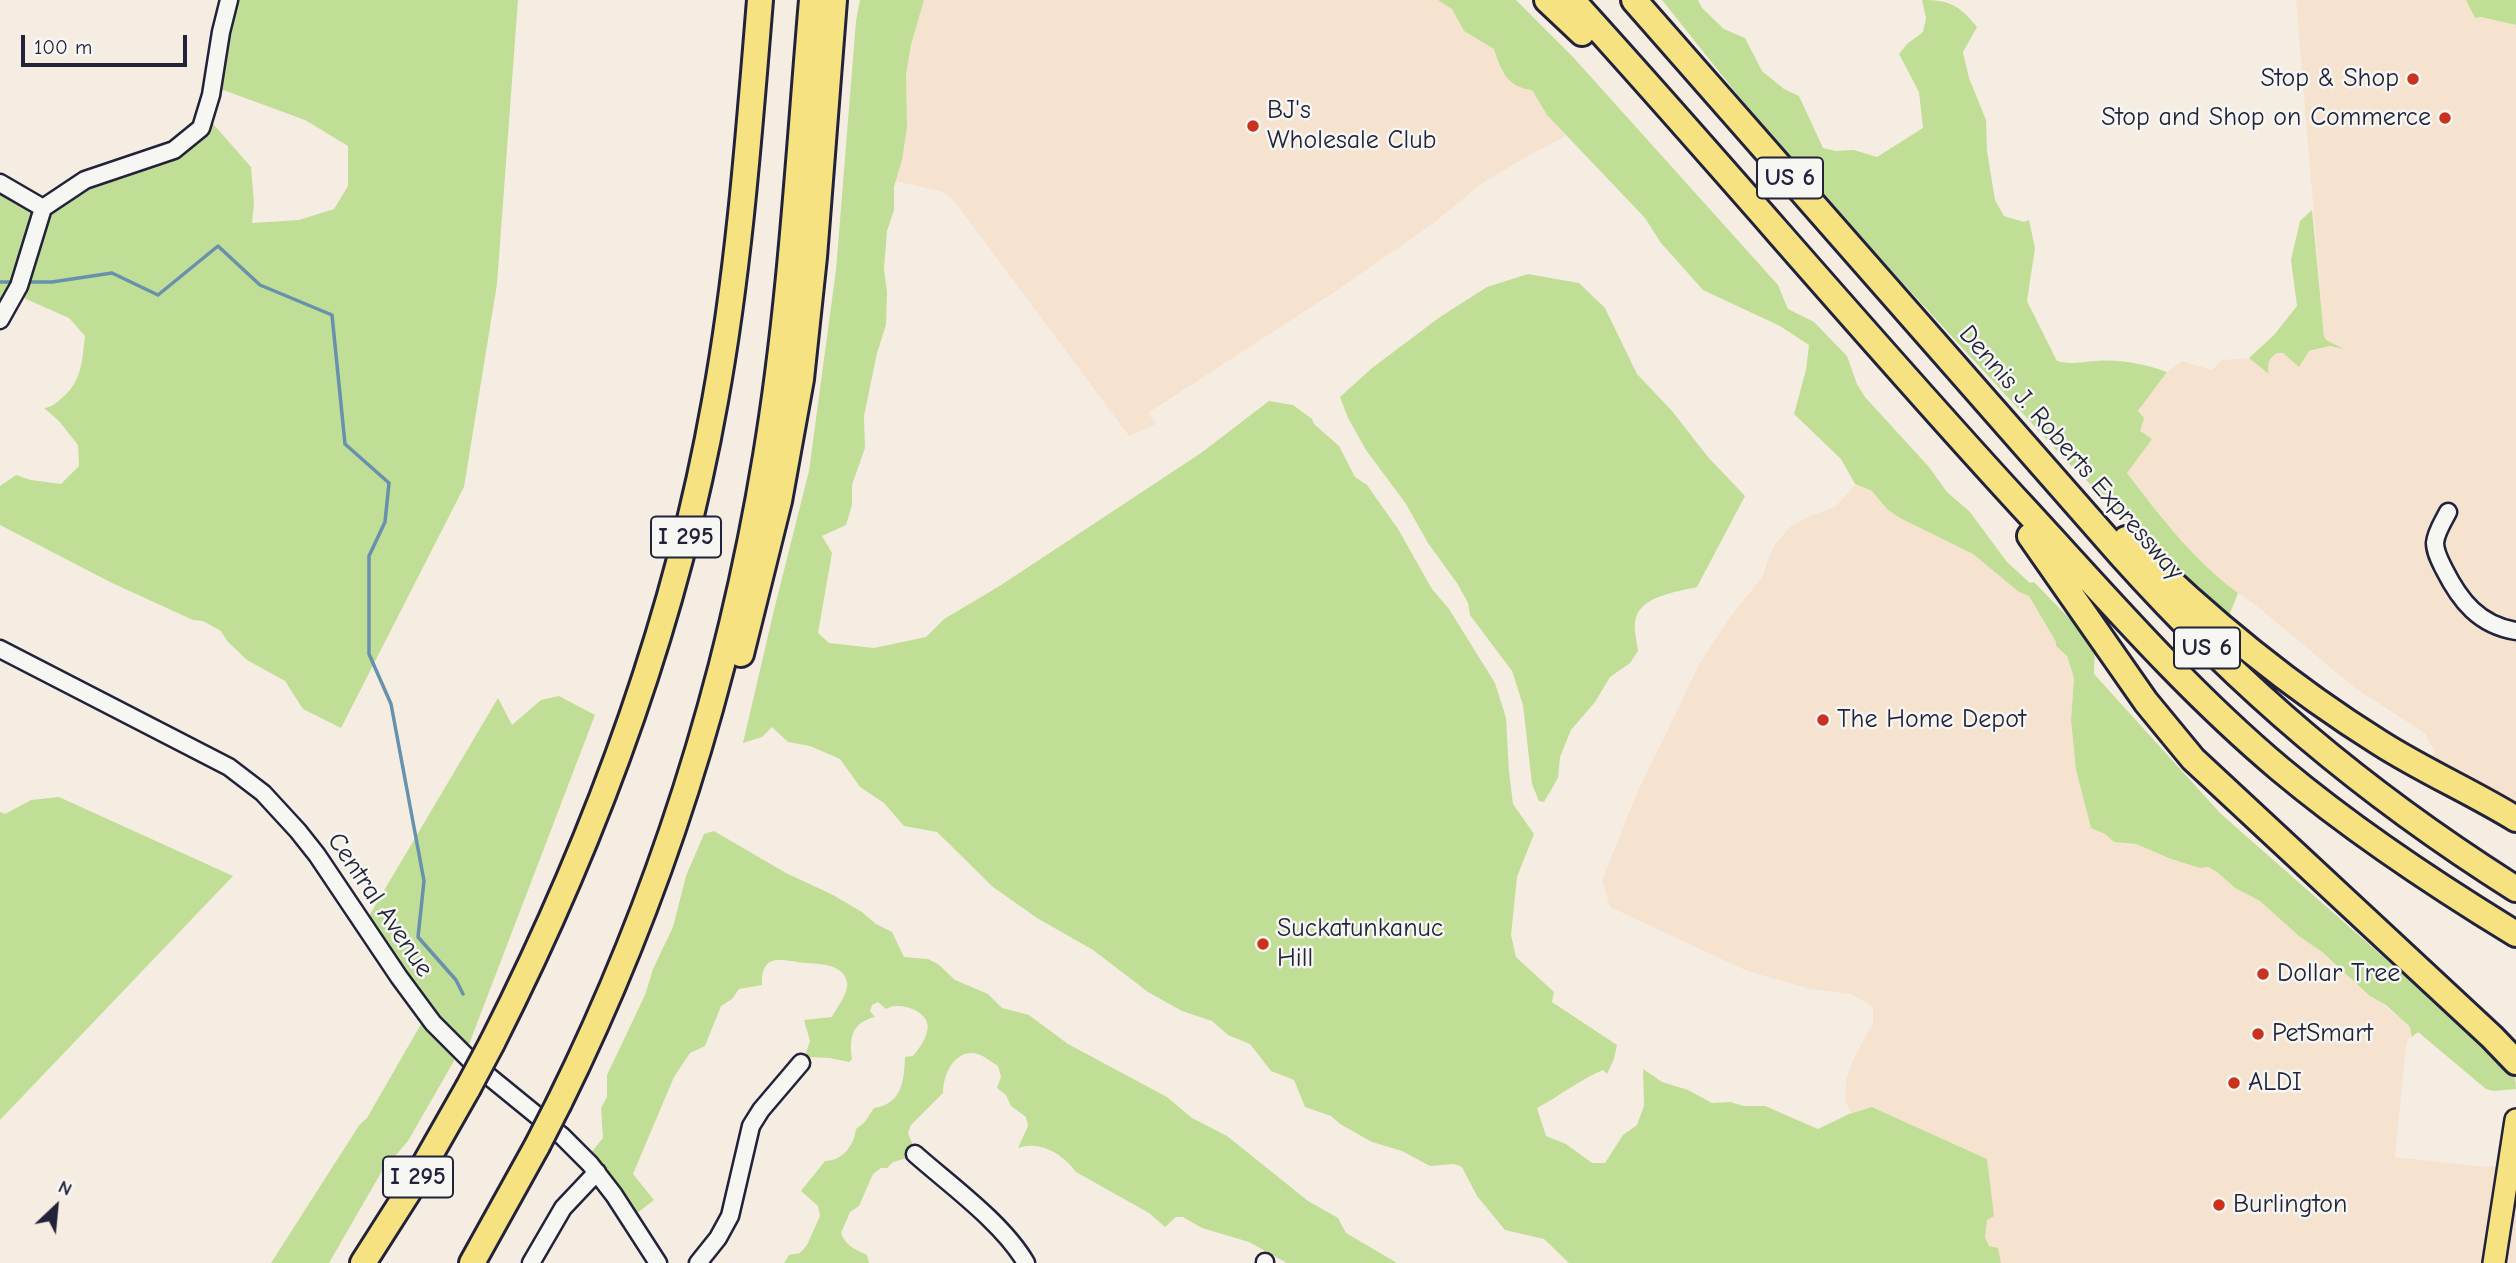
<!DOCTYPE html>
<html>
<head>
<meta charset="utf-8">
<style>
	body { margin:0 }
	#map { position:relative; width:2516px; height:1263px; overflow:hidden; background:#f6ede2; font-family:"Comic Neue",sans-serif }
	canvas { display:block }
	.north { position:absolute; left:21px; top:1172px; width:70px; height:70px; -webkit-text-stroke:5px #f6f6f2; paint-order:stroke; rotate:26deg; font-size:19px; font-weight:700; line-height:28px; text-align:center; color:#22223b }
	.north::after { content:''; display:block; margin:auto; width:24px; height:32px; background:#22223b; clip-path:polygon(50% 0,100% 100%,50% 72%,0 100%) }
	.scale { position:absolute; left:21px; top:35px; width:166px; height:32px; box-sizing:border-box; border:4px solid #22223b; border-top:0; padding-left:9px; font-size:21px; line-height:24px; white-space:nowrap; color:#22223b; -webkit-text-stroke:5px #f6f6f2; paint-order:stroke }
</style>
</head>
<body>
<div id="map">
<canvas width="2516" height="1263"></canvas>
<div class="north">N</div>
<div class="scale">100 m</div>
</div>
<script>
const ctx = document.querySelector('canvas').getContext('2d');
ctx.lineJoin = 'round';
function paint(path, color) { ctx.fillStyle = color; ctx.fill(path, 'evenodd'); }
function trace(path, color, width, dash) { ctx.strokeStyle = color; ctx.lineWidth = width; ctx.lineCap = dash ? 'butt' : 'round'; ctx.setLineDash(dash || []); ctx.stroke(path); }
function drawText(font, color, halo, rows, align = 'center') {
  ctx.font = font + ' "Comic Neue",sans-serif'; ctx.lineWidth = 5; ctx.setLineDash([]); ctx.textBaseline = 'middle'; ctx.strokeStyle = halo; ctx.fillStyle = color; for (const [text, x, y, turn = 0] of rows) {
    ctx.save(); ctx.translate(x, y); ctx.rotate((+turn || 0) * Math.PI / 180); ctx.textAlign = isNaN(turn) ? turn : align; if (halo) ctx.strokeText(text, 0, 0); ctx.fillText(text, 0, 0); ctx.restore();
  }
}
const built = new Path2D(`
	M 924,0 L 1438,0 L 1452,9 L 1464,31 L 1495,49 L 1501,71 L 1532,90 L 1547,115 L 1566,136 L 1528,156 L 1481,184 L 1435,222 L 1336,291 L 1148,413 L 1156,424 L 1129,436 L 952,198 L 940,191 L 895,181 L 907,127 L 906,74 L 911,45 Z
	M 2296,0 L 2466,0 L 2475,18 L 2481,17 L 2516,25 L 2516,820 L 2425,772 L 2435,751 L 2428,741 L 2426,734 L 2355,688 L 2258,607 L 2213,575 L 2188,550 L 2127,473 L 2135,462 L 2140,431 L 2138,412 L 2167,372 L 2182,361 L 2212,370 L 2222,360 L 2249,358 L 2269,373 L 2267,366 L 2270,358 L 2277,353 L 2313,351 L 2330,346 L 2341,348 L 2326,340 L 2324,336 Z
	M 1855,485 L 1872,491 L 1888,509 L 1901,518 L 1973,554 L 2019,592 L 2029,596 L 2056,642 L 2056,646 L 2067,656 L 2074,678 L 2071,720 L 2076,770 L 2091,828 L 2105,834 L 2114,842 L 2136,844 L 2171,859 L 2200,868 L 2207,867 L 2217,872 L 2235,888 L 2260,901 L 2410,1027 L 2413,1037 L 2411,1039 L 2409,1037 L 2406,1046 L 2395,1157 L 2487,1167 L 2510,1164 L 2516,1130 L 2516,1263 L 2001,1263 L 1998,1248 L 1989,1246 L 1985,1237 L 1987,1159 L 1873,1107 L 1851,1113 L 1845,1100 L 1846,1081 L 1852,1062 L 1873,1023 L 1873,1007 L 1851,994 L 1810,989 L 1747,971 L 1610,907 L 1602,880 L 1636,795 L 1700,663 L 1728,620 L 1762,577 L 1773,547 L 1791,526 L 1810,516 L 1835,507 Z`);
const green = new Path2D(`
	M 230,0 L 518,0 L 497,284 L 464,487 L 341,728 L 303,709 L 285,681 L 247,660 L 227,641 L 221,631 L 203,621 L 193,620 L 112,583 L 0,525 L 0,486 L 16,475 L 31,480 L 61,484 L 79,466 L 78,445 L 59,421 L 44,408 C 53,407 57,402 63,397 C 82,381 82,360 85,336 L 69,318 L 17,295 L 0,321 L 0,181 L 40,205 L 84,180 L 176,149 L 207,117 L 251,167 L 254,203 L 252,223 L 299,220 L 334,209 L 348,186 L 348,146 L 305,120 L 215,87 Z
	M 860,0 L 924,0 L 911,45 L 906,74 L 907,127 L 902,160 L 894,187 L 894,210 L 887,231 L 884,269 L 887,292 L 886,325 L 877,353 L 864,416 L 865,448 L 852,485 L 852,505 L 846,525 L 822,536 L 832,553 L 818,633 L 829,643 L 874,648 L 926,637 L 944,619 L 998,587 L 1201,453 L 1269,401 L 1293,405 L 1312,419 L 1314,424 L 1339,446 L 1355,477 L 1367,485 L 1398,529 L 1432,589 L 1449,609 L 1495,683 L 1506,718 L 1509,772 L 1513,804 L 1534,834 L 1517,877 L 1511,935 L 1516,957 L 1554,992 L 1552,1002 L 1617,1045 L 1614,1059 L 1607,1074 L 1603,1070 C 1579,1080 1560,1096 1537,1108 L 1546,1136 L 1566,1144 L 1592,1163 L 1605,1163 L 1623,1135 L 1637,1125 L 1644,1106 L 1643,1069 L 1662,1082 L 1688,1090 L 1712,1103 L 1730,1102 L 1744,1106 L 1765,1106 L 1818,1129 L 1849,1114 L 1872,1107 L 1987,1159 L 1994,1216 L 1987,1220 L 1985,1237 L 1989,1246 L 1998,1248 L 2001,1263 L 1569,1263 L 1544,1239 L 1505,1230 L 1477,1196 L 1462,1167 L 1454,1164 L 1430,1166 L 1402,1151 L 1372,1142 L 1340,1124 L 1331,1116 L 1305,1107 L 1294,1080 L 1271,1071 L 1250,1044 L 1228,1035 L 1212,1021 L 1182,1011 L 1148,992 L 1093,950 L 1037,918 L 993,887 L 937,832 L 904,826 L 884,803 L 860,787 L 840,759 L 810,746 L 788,742 L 772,727 L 762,737 L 743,743 L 774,610 L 809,471 L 836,270 L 856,21 Z
	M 1438,0 L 1516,0 L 1573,57 L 1778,285 L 1788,309 L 1814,322 L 1847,356 L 1857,384 L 1865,397 L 1929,467 L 1947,492 L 1970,512 L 2007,562 L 2030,583 L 2034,582 L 2095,645 L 2094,674 L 2220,813 L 2464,1028 C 2491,1045 2516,1053 2516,1089 L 2493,1091 L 2486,1089 L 2418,1032 L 2412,1037 L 2410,1027 L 2386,1005 L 2370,996 L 2322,952 L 2299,936 L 2260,901 L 2235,888 L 2217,872 L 2208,867 L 2200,868 L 2171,859 L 2136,844 L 2114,842 L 2105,834 L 2091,828 L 2076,770 L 2071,720 L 2074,678 L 2067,656 L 2056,646 L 2056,642 L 2029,596 L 2019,592 L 1973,554 L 1900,518 L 1887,509 L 1872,491 L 1855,484 L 1841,459 L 1794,414 L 1806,370 L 1809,345 L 1780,326 L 1703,290 L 1661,243 L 1645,218 L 1547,115 L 1532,90 C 1507,87 1501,71 1494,49 L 1464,31 L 1452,9 Z
	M 1662,0 L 1698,0 L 1702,8 L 1724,29 L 1745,38 L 1762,71 L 1784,89 L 1799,96 L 1823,148 L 1836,151 L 1854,150 L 1877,157 L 1923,128 L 1919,92 L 1899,54 L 1907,44 L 1923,32 L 1926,18 L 1922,0 C 1950,0 1959,5 1977,27 L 1963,52 L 1969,78 L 1986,120 L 1987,151 L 1995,200 L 2004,216 L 2024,222 L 2029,220 L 2035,248 L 2027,301 L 2057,361 C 2073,365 2080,362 2095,361 C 2119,359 2145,364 2167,372 L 2138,411 L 2144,418 L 2140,431 L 2152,439 L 2127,473 C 2161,517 2193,560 2238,593 L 2229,616 L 2071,466 L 1876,254 L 1764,128 Z
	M 2466,0 L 2516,0 L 2516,25 L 2481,17 L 2475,18 Z
	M 2312,210 L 2324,336 L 2326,340 L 2344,349 L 2330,346 L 2309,351 L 2299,367 L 2283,353 L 2277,353 C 2268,359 2267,364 2269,374 L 2249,358 L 2274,335 L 2297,306 L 2291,260 L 2300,221 Z
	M 1528,274 L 1579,283 L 1605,308 L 1637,374 L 1672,411 L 1708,457 L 1745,496 L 1697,587 C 1677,592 1638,596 1635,622 C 1634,631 1637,642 1638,651 L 1630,663 L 1610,677 L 1595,702 L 1571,730 L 1560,757 L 1558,778 L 1544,802 L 1539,801 L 1532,784 L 1523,705 L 1512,671 L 1470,615 L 1468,603 L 1457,583 L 1428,543 L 1406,504 L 1366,450 L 1348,418 L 1340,397 L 1372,368 L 1440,317 L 1487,287 Z
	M 559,696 L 595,715 L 468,1047 L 464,1054 L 458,1054 L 408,1141 L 382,1171 L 329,1263 L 271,1263 L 360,1124 L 367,1118 L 425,1017 L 363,926 L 498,698 L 512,725 L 541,700 Z
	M 59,797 L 233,876 L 0,1120 L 0,812 L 5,814 L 31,800 Z
	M 714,831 L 786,873 L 833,895 L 862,912 L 876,924 L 892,932 L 904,957 L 928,959 L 938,964 L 955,980 L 988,994 L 1002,1008 L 1029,1015 L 1068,1044 L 1167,1097 L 1192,1118 L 1227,1136 L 1308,1201 L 1338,1218 L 1346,1233 L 1397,1263 L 1287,1263 L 1249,1242 L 1202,1228 L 1183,1217 L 1176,1217 L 1165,1227 L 1149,1213 L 1076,1172 C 1063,1154 1040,1140 1018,1148 L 1028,1126 L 1026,1117 L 1011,1106 L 1006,1095 L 997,1088 L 1001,1077 L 998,1066 C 991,1062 981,1053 973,1053 C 953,1052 943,1076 943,1093 L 911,1125 L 908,1133 L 917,1155 L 893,1162 L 887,1168 L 881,1168 L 873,1174 L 859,1206 L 850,1212 L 841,1233 C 846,1246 854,1249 867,1255 L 869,1263 L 784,1263 L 789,1255 L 800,1253 L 807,1245 L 820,1216 L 818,1206 L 801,1191 L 825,1161 C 842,1161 854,1146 856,1129 L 864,1123 L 874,1108 C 902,1104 904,1081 905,1057 L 913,1056 C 920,1048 932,1031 926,1020 C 920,1008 896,1002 886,1009 L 878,1002 L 872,1005 L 870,1011 L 875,1017 C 852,1022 849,1038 852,1059 L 849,1062 L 830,1058 L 808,1057 L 806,1053 L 810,1041 L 804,1020 L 832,1017 C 837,1007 849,993 847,982 C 843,963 818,964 804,963 C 781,960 761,952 762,985 L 739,989 L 732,999 L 721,1006 L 705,1046 L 690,1053 L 674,1077 L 633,1174 L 654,1200 L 627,1221 L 586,1159 L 603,1138 L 601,1108 L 607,1097 L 607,1075 L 645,995 L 653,969 L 673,927 L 686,876 L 704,834 Z`);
const stream = new Path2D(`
	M 0,282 L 11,282
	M 30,282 L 52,282 L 112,273 L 158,295 L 218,246 L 260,285 L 332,315 L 345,444 L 389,483 L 385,522 L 369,556 L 369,654 L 391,704 L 424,881 L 418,937 L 456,980 L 463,994`);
const minor = new Path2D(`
	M 0,183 L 43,208
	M 0,320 L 19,286 L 43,208 L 85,180 L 174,150 L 201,128 L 211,95 L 221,32 L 229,0
	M 2448,512 C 2443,522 2436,532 2435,543 C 2435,552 2440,561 2444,569 C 2460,601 2479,625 2516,631
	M 0,649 L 229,767 L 263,793 L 298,831 L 317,855 L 399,977 L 433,1023 L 475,1065 L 562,1136 L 590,1164 L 614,1195 L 658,1263
	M 915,1154 C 950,1185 1003,1223 1026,1263
	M 531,1263 L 563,1208 L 597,1172
	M 698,1263 L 718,1238 L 730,1216 L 751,1126 L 761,1110 L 801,1063
	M 1265,1263 L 1265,1262`);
const major = new Path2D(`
	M 2494,1263 L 2516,1120`);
const highway = new Path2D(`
	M 1547,0 L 1582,33
	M 1572,0 C 1724,167 1869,340 2022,506 C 2106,597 2185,689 2280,769 C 2354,831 2434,884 2516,934
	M 1634,0 L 2121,555 C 2241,689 2364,793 2516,889
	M 2030,536 L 2146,702 L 2193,759 L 2492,1037 L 2516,1062
	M 2126,539 C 2204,616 2287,685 2380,743 C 2424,771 2472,792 2516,819
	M 741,654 L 779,501 L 801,379 L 814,257 L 834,0
	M 492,1043 C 595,840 675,626 715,401 C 739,269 749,134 760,0
	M 559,1103 C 660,899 729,680 766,456 C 791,305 799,152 812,0
	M 363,1263 L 414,1183 L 468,1088
	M 472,1263 L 537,1146`);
const highwayBridge = new Path2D(`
	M 468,1088 L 492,1043
	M 537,1146 L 559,1103`);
const markers = [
	[2413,79,7,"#c8321e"],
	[2445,118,7,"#c8321e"],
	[1253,126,7,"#c8321e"],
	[1823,720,7,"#c8321e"],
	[1263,944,7,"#c8321e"],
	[2263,974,7,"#c8321e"],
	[2258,1034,7,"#c8321e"],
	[2234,1083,7,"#c8321e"],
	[2219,1205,7,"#c8321e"]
];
const shields = [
	[1790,178,66],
	[686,537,70],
	[2207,648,66],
	[418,1177,70]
];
const shieldNames = [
	["US 6",1790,178],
	["I 295",686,537],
	["US 6",2207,648],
	["I 295",418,1177]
];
const poiNames = [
	["Stop & Shop",2399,79,"right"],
	["BJ's",1267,111],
	["Wholesale Club",1267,141],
	["Stop and Shop on Commerce",2431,118,"right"],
	["The Home Depot",1837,720],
	["Suckatunkanuc",1277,929],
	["Hill",1277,959],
	["Dollar Tree",2277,974],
	["PetSmart",2272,1034],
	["ALDI",2248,1083],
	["Burlington",2233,1205]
];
const streetNames = [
	["Dennis J. Roberts Expressway",2071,453,49],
	["Central Avenue",380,905,56]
];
paint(built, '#f6e3cf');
paint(green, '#c1de96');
trace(stream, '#6791ac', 3.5);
trace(minor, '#22223b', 21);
trace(major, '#22223b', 26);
trace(highway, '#22223b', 30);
trace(minor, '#f6f6f2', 16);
trace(major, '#f7e281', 21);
trace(highway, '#f7e281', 24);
trace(highwayBridge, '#22223b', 30, []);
trace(highwayBridge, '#f7e281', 24);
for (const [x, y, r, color] of markers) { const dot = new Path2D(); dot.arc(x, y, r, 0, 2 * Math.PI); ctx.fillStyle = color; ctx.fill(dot); trace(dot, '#f6f6f2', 2.5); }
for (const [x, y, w] of shields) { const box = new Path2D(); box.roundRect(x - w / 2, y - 20.5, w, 41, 5); ctx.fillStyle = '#f6f6f2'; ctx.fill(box); trace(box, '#22223b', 2); }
drawText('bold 24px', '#22223b', null, shieldNames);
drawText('26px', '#22223b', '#f6f6f2', poiNames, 'left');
drawText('26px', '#22223b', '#f6f6f2', streetNames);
</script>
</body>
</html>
